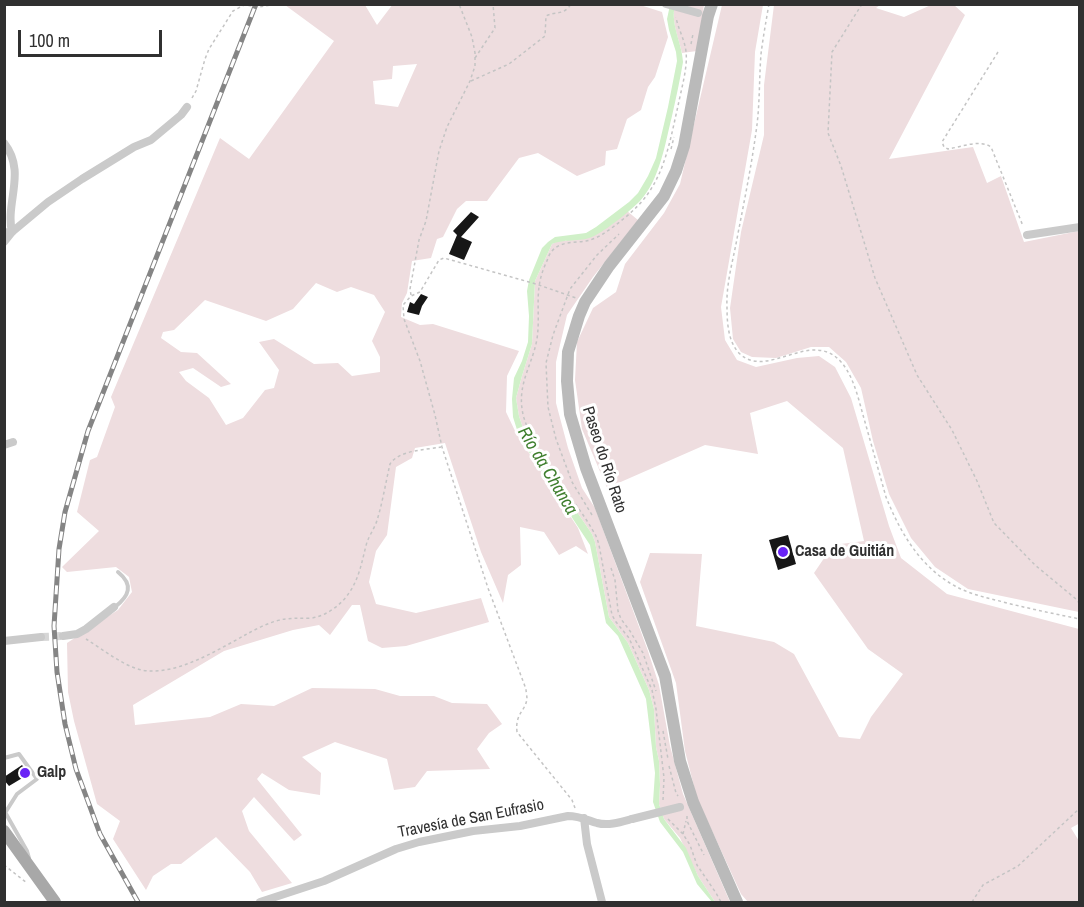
<!DOCTYPE html>
<html>
<head>
<meta charset="utf-8">
<style>
	body { margin:0 }
	#map { position:relative; width:1084px; height:907px; overflow:hidden; background:#fff; font-family:"Archivo Narrow",sans-serif }
	canvas { display:block }
	.frame { position:absolute; inset:0; border:6px solid #303030; pointer-events:none }
	.scale { position:absolute; left:18px; top:30px; width:144px; height:27px; box-sizing:border-box; border:3px solid #303030; border-top:0; padding-left:8px; font-size:18px; line-height:21px; white-space:nowrap; color:#303030; -webkit-text-stroke:4px #fff; paint-order:stroke }
</style>
</head>
<body>
<div id="map">
<canvas width="1084" height="907"></canvas>
<div class="frame"></div>
<div class="scale">100 m</div>
</div>
<script>
const ctx = document.querySelector('canvas').getContext('2d');
ctx.lineJoin = 'round';
function paint(path, color) { ctx.fillStyle = color; ctx.fill(path, 'evenodd'); }
function trace(path, color, width, dash) { ctx.strokeStyle = color; ctx.lineWidth = width; ctx.lineCap = dash ? 'butt' : 'round'; ctx.setLineDash(dash || []); ctx.stroke(path); }
function drawText(font, color, halo, rows, align = 'center') {
  ctx.font = font + ' "Archivo Narrow",sans-serif'; ctx.lineWidth = 6; ctx.setLineDash([]); ctx.textBaseline = 'middle'; ctx.strokeStyle = halo; ctx.fillStyle = color; for (const [text, x, y, turn = 0] of rows) {
    ctx.save(); ctx.translate(x, y); ctx.rotate((+turn || 0) * Math.PI / 180); ctx.textAlign = isNaN(turn) ? turn : align; if (halo) ctx.strokeText(text, 0, 0); ctx.fillText(text, 0, 0); ctx.restore();
  }
}
const green = new Path2D(`
	M 393,4 L 637,4 L 662,12 L 668,37 L 655,77 L 648,87 L 641,110 L 627,119 L 617,149 L 606,151 L 605,165 L 577,176 L 538,153 L 519,158 L 487,201 L 466,201 L 457,209 L 443,237 L 437,239 L 431,258 L 412,261 L 407,293 L 402,303 L 401,317 L 420,325 L 433,324 L 519,351 L 507,376 L 506,412 L 516,433 L 578,528 L 588,554 L 576,546 L 559,555 L 544,532 L 520,527 L 521,565 L 508,575 L 503,603 L 481,552 L 445,443 L 415,448 L 412,458 L 396,467 L 387,535 L 376,551 L 369,582 L 376,604 L 416,613 L 481,598 L 489,622 L 406,646 L 382,648 L 368,641 L 360,605 L 352,605 L 330,635 L 319,625 L 293,630 L 224,651 L 133,705 L 135,725 L 210,717 L 241,704 L 274,706 L 312,688 L 375,689 L 400,696 L 434,696 L 452,703 L 487,704 L 502,724 L 489,733 L 477,749 L 490,769 L 427,771 L 415,787 L 394,790 L 387,759 L 335,742 L 302,757 L 321,773 L 320,795 L 289,790 L 262,773 L 257,779 L 302,835 L 294,841 L 254,797 L 242,811 L 249,831 L 292,883 L 262,892 L 250,872 L 216,837 L 181,864 L 171,864 L 153,876 L 146,890 L 113,839 L 120,821 L 97,804 L 74,721 L 68,692 L 67,643 L 118,610 L 132,592 L 129,577 L 116,567 L 67,572 L 62,567 L 99,531 L 77,512 L 90,460 L 97,457 L 115,407 L 111,397 L 220,138 L 249,159 L 334,41 L 285,5 L 365,5 L 377,25 ZM 417,64 L 398,107 L 375,104 L 373,81 L 392,79 L 393,66 ZM 316,283 L 337,292 L 351,287 L 374,295 L 385,312 L 372,341 L 380,357 L 380,372 L 352,376 L 338,363 L 314,364 L 274,339 L 259,342 L 279,370 L 274,388 L 265,390 L 243,418 L 226,425 L 209,398 L 186,381 L 179,372 L 193,368 L 221,387 L 231,384 L 197,353 L 181,352 L 161,338 L 163,332 L 174,330 L 205,300 L 266,321 L 293,309 Z
	M 675,5 L 704,5 L 697,51 L 682,53 C 678,36 671,22 675,5 Z
	M 722,5 L 763,5 L 755,52 L 752,130 L 721,307 L 725,340 L 737,360 L 756,367 L 797,358 L 819,356 L 835,367 L 851,398 L 889,526 L 901,558 L 947,594 L 1079,629 L 1080,823 L 1071,828 L 1079,841 L 1079,902 L 748,902 L 741,894 L 697,798 L 685,751 L 676,683 L 640,582 L 650,553 L 702,554 L 696,626 L 774,642 L 794,654 L 839,737 L 860,739 L 871,717 L 903,674 L 868,649 L 814,573 L 833,545 L 864,541 L 843,448 L 787,401 L 750,413 L 758,454 L 705,445 L 607,488 L 582,429 L 575,380 L 577,342 L 593,308 L 616,292 L 625,264 L 664,213 L 680,184 Z
	M 774,5 L 880,5 L 876,8 L 904,17 L 931,5 L 954,5 L 965,15 L 889,159 L 973,147 L 987,183 L 1001,176 L 1024,242 L 1079,231 L 1079,612 L 968,589 L 935,567 L 911,538 L 889,494 L 873,441 L 861,388 L 846,362 L 829,347 L 811,347 L 776,358 L 752,357 L 741,352 L 733,339 L 730,308 L 741,232 L 764,135 L 764,85 Z
	M 627,211 L 638,220 L 593,277 L 567,315 L 556,362 L 556,403 L 568,448 L 582,488 L 595,508 L 648,651 L 659,685 L 670,746 L 683,794 L 730,902 L 715,902 L 698,876 L 680,838 L 664,819 L 659,804 L 660,785 L 659,761 L 656,747 L 654,709 L 649,690 L 628,643 L 609,617 L 595,542 L 592,534 L 526,437 L 519,416 L 516,398 L 522,376 L 532,344 L 535,281 L 552,244 L 558,241 L 565,241 L 612,224 Z`);
const water = new Path2D(`
	M 670,5 L 675,5 C 670,25 682,42 683,62 C 680,80 676,98 672,116 C 665,144 660,179 640,201 C 630,211 609,228 596,235 C 583,243 566,238 552,244 L 535,281 L 532,344 L 522,376 L 516,398 L 519,416 L 526,437 L 592,534 L 595,542 L 609,617 L 628,643 L 649,690 L 654,709 L 656,747 L 659,761 L 660,785 L 659,804 L 664,819 L 686,848 L 698,876 L 715,902 L 712,902 L 697,884 L 683,852 L 660,822 L 653,802 L 655,773 L 646,699 L 618,636 L 606,623 L 590,545 L 525,446 L 518,433 L 513,417 L 512,399 L 514,378 L 522,361 L 528,342 L 529,316 L 527,291 L 529,280 L 542,248 L 548,242 L 555,237 L 586,233 L 596,227 L 629,202 L 638,193 L 648,176 L 656,158 L 668,107 L 677,61 L 676,52 L 669,30 L 667,19 Z`);
const building = new Path2D(`
	M 471,212 L 479,217 L 461,237 L 472,242 L 464,260 L 449,254 L 457,235 L 453,231 Z
	M 421,294 L 428,297 L 422,306 L 419,315 L 407,312 L 410,302 L 414,304 Z
	M 788,535 L 796,564 L 778,570 L 769,540 Z
	M 22,765 L 29,774 L 9,786 L 4,780 L 4,777 Z`);
const streetTunnel = new Path2D(`
	M 41,637 L 63,636`);
const path = new Path2D(`
	M 769,4 C 766,21 763,38 761,54 C 759,80 760,106 756,132 C 751,169 743,207 736,244 C 732,264 726,286 727,307 C 727,322 728,343 740,354 C 768,380 812,327 842,363 C 855,379 859,402 865,422 C 872,447 879,472 886,497 C 900,532 920,567 955,586 C 971,595 989,598 1007,603 C 1031,609 1055,614 1080,619
	M 862,4 L 832,52 L 828,133 L 841,166 L 875,278 L 917,375 L 952,430 L 977,481 L 994,523 L 1035,565 L 1076,599 L 1080,604
	M 691,44 L 693,34
	M 998,52 L 942,142 L 944,147 L 948,149 C 961,147 980,139 991,147 L 1023,226
	M 475,58 L 495,28 L 493,4
	M 471,81 L 509,64 L 545,36 L 546,16 C 555,11 564,16 571,4
	M 192,98 L 196,91 L 205,59 L 209,49 L 233,11 L 244,5 L 259,7 L 276,4
	M 671,149 L 674,137
	M 411,295 L 410,289 L 419,240 L 426,221 L 439,151 L 447,127 L 470,81 L 475,66 L 475,53 L 472,37 L 459,4
	M 592,515 L 572,482 L 556,439 L 548,407 L 546,363 L 553,335 L 570,289 L 597,255 L 619,234
	M 611,568 L 615,580 L 618,611 L 621,619 L 630,631 L 643,653 L 656,691
	M 86,639 C 104,650 129,671 150,671 C 183,672 219,649 247,634 C 256,629 266,624 276,621 C 289,617 299,619 312,618 C 326,616 341,605 349,593 C 360,577 362,560 367,542 C 370,534 376,526 378,517 C 383,500 386,481 390,464 C 399,450 425,450 441,447
	M 663,731 L 668,759
	M 669,766 L 676,793 L 678,796
	M 663,800 L 664,778 L 656,709 L 652,690 L 629,638 L 616,622 L 612,615 L 599,545 L 597,538 C 580,505 553,479 536,447 C 531,439 527,427 524,418 C 515,386 532,367 537,339 C 541,311 533,291 546,263 C 548,259 549,254 552,251 C 560,241 575,243 586,241 C 592,240 598,237 603,234 C 618,224 636,210 647,195 C 666,169 671,136 678,106 C 681,90 688,67 686,52 C 685,40 678,29 676,17
	M 575,808 L 572,800 L 517,732 C 515,713 525,712 527,699 C 527,696 526,692 526,689 L 488,588 L 442,447 L 435,415 L 420,361 L 404,319 L 403,305 L 411,296 L 420,292 L 439,260 L 444,258 L 536,284 L 576,298
	M 687,816 L 687,821 L 704,855
	M 668,819 L 683,834 L 690,845 L 697,865 L 716,893 L 721,902
	M 683,834 L 686,821
	M 4,865 L 27,883
	M 972,902 L 983,885 L 1018,866 L 1080,808`);
const lane = new Path2D(`
	M 115,607 C 129,596 134,585 118,572
	M 4,758 L 19,754 L 37,779 L 17,794 L 5,813
	M 5,812 L 27,851 L 29,858`);
const street = new Path2D(`
	M 4,143 C 27,172 5,202 12,232 L 8,232
	M 1027,235 L 1080,227
	M 4,242 L 12,232 L 48,202 L 82,179 L 134,147 L 151,140 L 181,115 L 187,107
	M 4,445 L 13,442
	M 63,636 L 77,634 L 86,629 L 114,607
	M 4,641 L 41,637
	M 584,818 L 587,844 L 602,902
	M 260,902 L 324,881 L 396,849 L 419,842 L 473,831 L 520,826 L 568,816 C 579,816 587,820 597,823 C 609,826 621,822 632,819`);
const secondary = new Path2D(`
	M 712,4 L 708,16 L 684,146 L 676,171 L 664,196 L 609,266 L 585,302 L 579,316 L 568,352 L 567,381 L 570,414 L 586,468 L 665,676 L 680,761 L 693,802 L 737,902`);
const primary = new Path2D(`
	M 4,831 L 55,902`);
const rail = new Path2D(`
	M 138,902 L 100,834 L 76,769 L 65,724 L 57,672 L 54,626 L 59,549 L 65,512 L 88,431 L 256,4`);
const streetBridge = new Path2D(`
	M 666,4 L 698,13
	M 632,819 L 680,807`);
const markers = [
	[783,552,6,"#6923f6"],
	[25,773,6,"#6923f6"]
];
const streetNames = [
	["Paseo do Río Rato",604,460,72],
	["Travesía de San Eufrasio",471,819,-11]
];
const poiNames = [
	["Casa de Guitián",795,552],
	["Galp",37,773]
];
const waterNames = [
	["Río da Chanca",547,471,59]
];
paint(green, '#eedddf');
paint(water, '#d0f0c8');
paint(building, '#171717');
trace(streetTunnel, '#d6d6d6', 8, [8, 4]);
trace(path, '#c4c4c4', 1.5, [3, 3]);
trace(lane, '#cacaca', 4);
trace(street, '#cacaca', 8);
trace(secondary, '#bababa', 12);
trace(primary, '#a8a8a8', 12);
trace(rail, '#858585', 5);
trace(rail, '#fff', 3, [9]);
trace(streetBridge, '#cacaca', 8);
for (const [x, y, r, color] of markers) { const dot = new Path2D(); dot.arc(x, y, r, 0, 2 * Math.PI); ctx.fillStyle = color; ctx.fill(dot); trace(dot, '#fff', 2); }
drawText('16px', '#303030', '#fff', streetNames);
drawText('bold 16px', '#303030', '#fff', poiNames, 'left');
drawText('italic 18px', '#3f7f2e', '#fff', waterNames);
</script>
</body>
</html>
